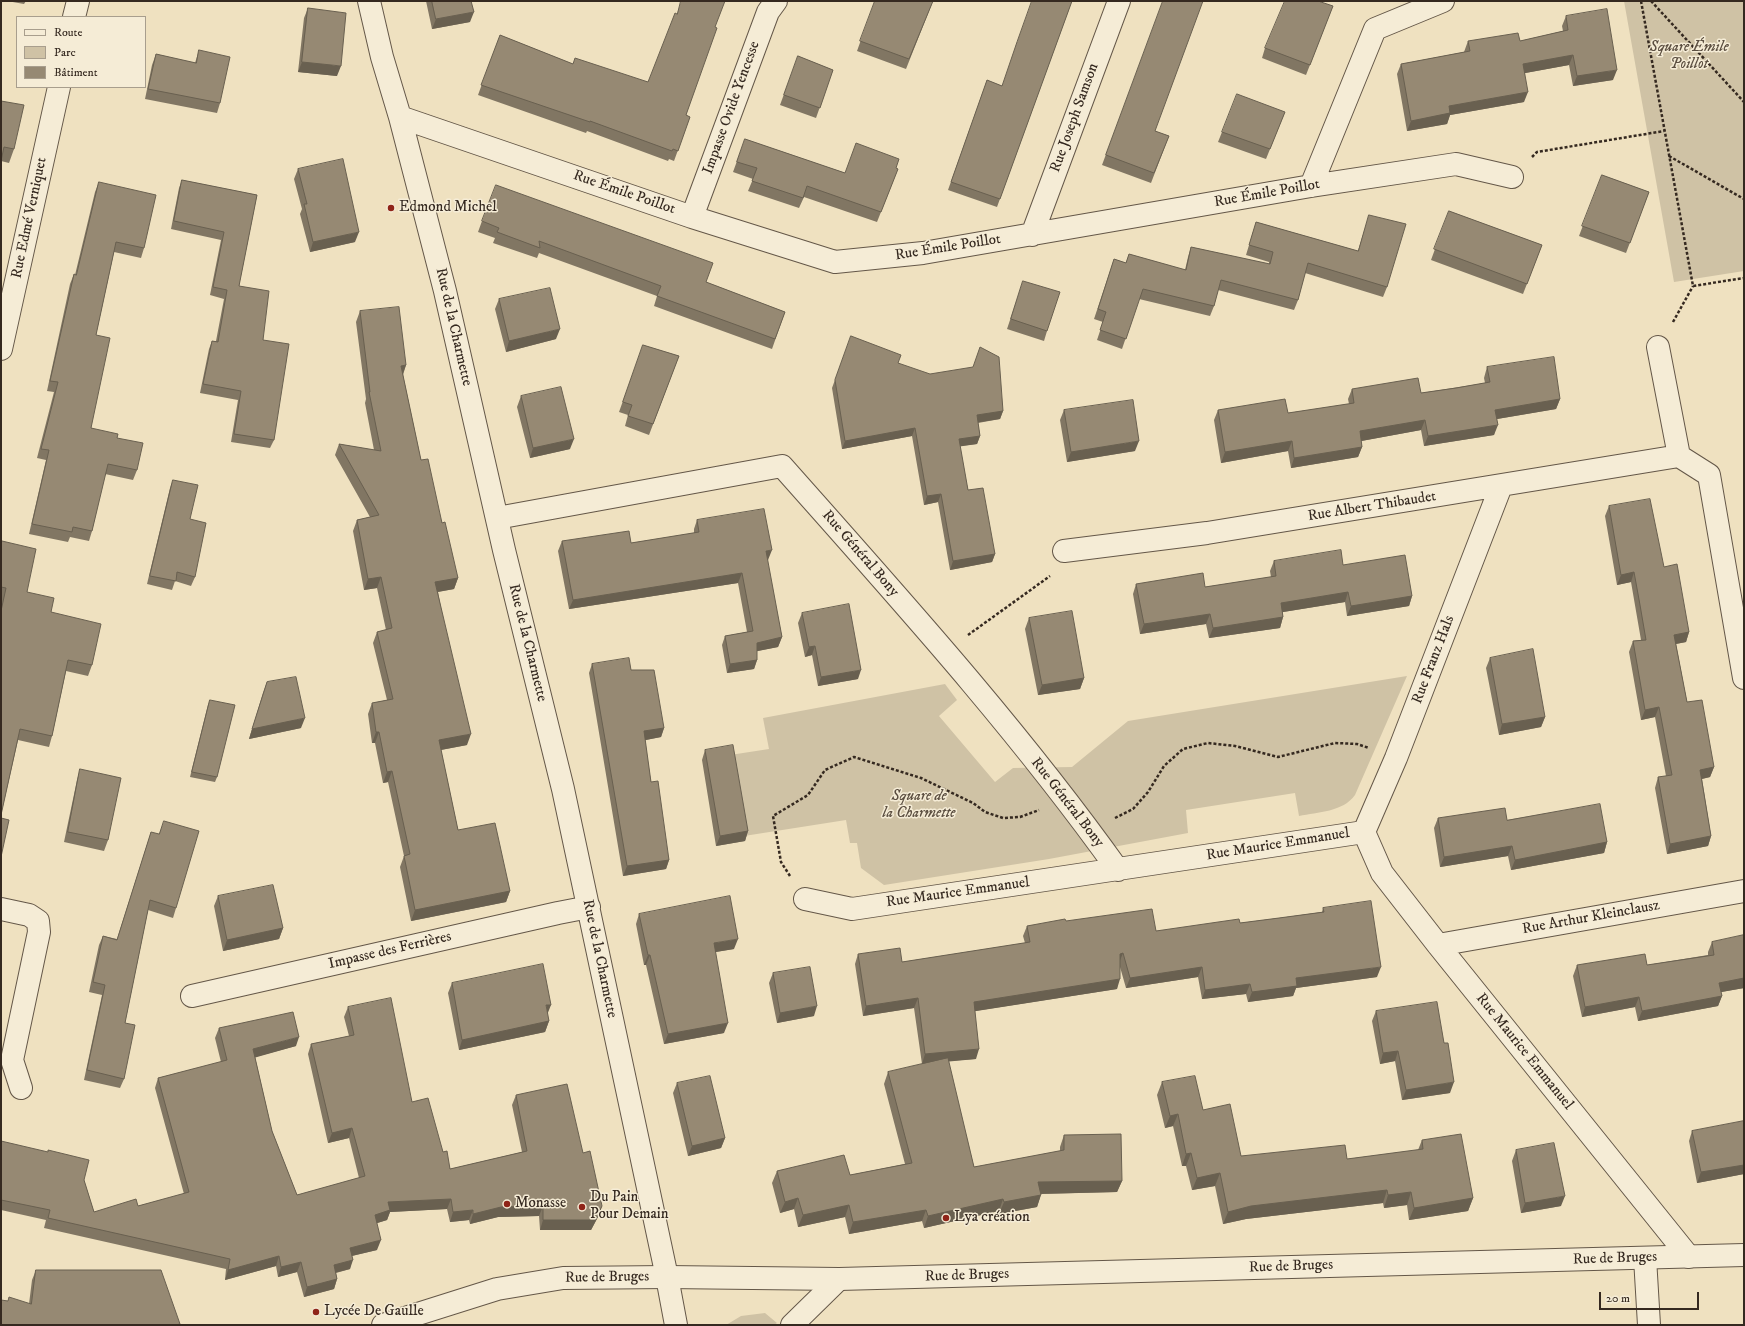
<!DOCTYPE html>
<html>
<head>
<meta charset="utf-8">
<style>
	body { margin:0 }
	#map { position:relative; width:1745px; height:1326px; overflow:hidden; background:#efe1c0; font-family:"IM FELL DW Pica",serif }
	canvas { display:block }
	.frame { position:absolute; inset:0; border:2px solid #352920; pointer-events:none }
	.legend { position:absolute; left:16px; top:16px; width:130px; height:72px; box-sizing:border-box; background:#f5ecd6; border:1px solid #a89e8d; margin:0; padding:5px 7px; list-style:none; font-size:12px; color:#352920 }
	.legend li { display:flex; align-items:center; gap:8px; height:20px }
	.legend b { width:20px; border:1px solid #a89e8d }
	.scale { position:absolute; left:1599px; top:1292px; width:100px; height:18px; box-sizing:border-box; border:2px solid #352920; border-top:0; padding-left:5px; font-size:12px; line-height:14px; white-space:nowrap; color:#352920; -webkit-text-stroke:3px #f5ecd6; paint-order:stroke }
</style>
</head>
<body>
<div id="map">
<canvas width="1745" height="1326"></canvas>
<div class="frame"></div>
<ul class="legend">
<li><b style="height:5px;background:#f5ecd6"></b>Route</li>
<li><b style="height:11px;background:#cfc2a5"></b>Parc</li>
<li><b style="height:11px;background:#968973"></b>Bâtiment</li>
</ul>
<div class="scale">20 m</div>
</div>
<script>
const ctx = document.querySelector('canvas').getContext('2d');
ctx.lineJoin = 'round';
function paint(path, color) { ctx.fillStyle = color; ctx.fill(path, 'evenodd'); }
function trace(path, color, width, dash) { ctx.strokeStyle = color; ctx.lineWidth = width; ctx.lineCap = dash ? 'butt' : 'round'; ctx.setLineDash(dash || []); ctx.stroke(path); }
function drawText(font, color, halo, rows, align = 'center') {
  ctx.font = font + ' "IM FELL DW Pica",serif'; ctx.lineWidth = 3; ctx.setLineDash([]); ctx.textBaseline = 'middle'; ctx.strokeStyle = halo; ctx.fillStyle = color; for (const [text, x, y, turn = 0] of rows) {
    ctx.save(); ctx.translate(x, y); ctx.rotate((+turn || 0) * Math.PI / 180); ctx.textAlign = isNaN(turn) ? turn : align; if (halo) ctx.strokeText(text, 0, 0); ctx.fillText(text, 0, 0); ctx.restore();
  }
}
const green = new Path2D(`
	M 1624,1 L 1744,1 L 1744,271 L 1674,282 Z
	M 1407,676 L 1355,795 C 1343,812 1318,812 1299,816 L 1295,793 L 1186,810 L 1188,833 L 1049,859 L 884,885 L 861,868 L 857,843 L 850,843 L 846,820 L 744,836 L 730,755 L 769,749 L 763,718 L 945,684 L 957,700 L 939,716 L 995,782 L 1013,768 L 1072,767 L 1128,721 Z
	M 765,1313 L 777,1323 L 774,1325 L 726,1325 L 741,1316 Z`);
const path = new Path2D(`
	M 1641,1 L 1693,286 L 1744,278
	M 1651,1 L 1744,102
	M 1669,156 L 1744,199
	M 1532,157 L 1537,152 L 1664,131
	M 1673,322 L 1693,286
	M 968,635 L 1050,576
	M 1115,818 L 1133,809 L 1148,792 L 1164,766 L 1183,749 L 1208,743 L 1235,746 L 1278,757 L 1335,743 L 1357,744 L 1369,748
	M 790,876 L 781,862 L 773,816 L 808,795 L 825,770 L 854,757 L 921,778 L 973,803 L 985,812 L 1003,818 L 1020,817 L 1039,810`);
const minor = new Path2D(`
	M 369,1 L 382,57 L 400,117 L 445,291 L 504,550 L 563,789 L 667,1277 L 676,1325
	M 74,17 L 78,1
	M 400,117 L 692,217 L 835,262 L 923,253 L 1311,186 L 1456,164 L 1512,177
	M 1311,186 L 1375,29 L 1443,1
	M 692,217 L 768,12 L 776,1
	M 1032,235 L 1119,1
	M 1658,347 L 1679,456 L 1709,475 L 1744,678
	M 1,349 L 59,87
	M 497,518 L 782,466 C 898,597 1016,727 1118,870
	M 1064,551 L 1207,533 L 1679,456
	M 1364,832 L 1396,758 L 1501,486
	M 805,899 L 852,909 L 1364,832 L 1382,873 L 1438,945 L 1689,1257
	M 1,909 L 29,915 L 38,921 L 39,932 L 12,1060 L 21,1088
	M 1438,945 L 1744,891
	M 192,996 L 558,913 L 589,907
	M 1645,1258 L 1649,1325
	M 792,1325 L 839,1279`);
const tertiary = new Path2D(`
	M 383,1325 L 497,1289 L 563,1278 L 667,1277 L 839,1279 L 1744,1255`);
const wall = new Path2D(`
	M 7,1 L 26,1 L 24,4 Z
	M 426,1 L 471,1 L 470,22 L 432,29 Z
	M 875,1 L 933,1 L 906,69 L 857,51 Z
	M 1072,1 L 997,207 L 948,190 L 987,80 L 1002,86 Z
	M 1163,1 L 1155,131 L 1169,136 L 1151,183 L 1102,165 Z
	M 1333,6 L 1306,75 L 1262,58 L 1265,48 Z
	M 308,8 L 337,76 L 298,72 L 304,18 Z
	M 1566,16 L 1613,80 L 1573,86 L 1569,65 L 1525,73 L 1524,102 L 1450,115 L 1447,124 L 1407,131 L 1397,74 L 1401,64 L 1464,52 L 1468,41 L 1520,41 L 1563,31 L 1562,26 Z
	M 715,27 L 686,115 L 690,117 L 674,161 L 669,159 L 668,161 L 587,131 L 586,133 L 478,95 L 500,35 L 573,64 L 648,82 Z
	M 199,50 L 220,103 L 217,113 L 145,99 L 152,65 L 156,54 L 195,63 Z
	M 798,56 L 833,70 L 816,118 L 780,105 Z
	M 1,101 L 14,149 L 9,163 L 1,161 Z
	M 1285,112 L 1266,159 L 1218,142 L 1222,132 Z
	M 745,139 L 845,173 L 896,168 L 898,169 L 877,222 L 804,197 L 799,208 L 748,191 L 753,179 L 733,172 Z
	M 298,169 L 355,242 L 310,252 L 300,214 L 302,209 L 294,179 Z
	M 1602,175 L 1649,192 L 1626,253 L 1579,236 Z
	M 182,180 L 257,195 L 239,286 L 263,340 L 274,440 L 270,448 L 231,442 L 238,400 L 200,393 L 209,349 L 212,341 L 216,341 L 224,299 L 210,295 L 221,240 L 171,229 L 179,188 Z
	M 99,182 L 144,248 L 141,258 L 114,252 L 96,335 L 91,428 L 117,438 L 137,470 L 133,480 L 105,474 L 92,531 L 89,541 L 70,537 L 68,542 L 29,534 L 46,460 L 37,458 L 54,392 L 47,391 L 70,284 L 74,274 L 75,275 L 95,192 Z
	M 1449,211 L 1542,245 L 1523,294 L 1431,260 Z
	M 1369,215 L 1387,287 L 1383,297 L 1305,273 L 1298,300 L 1294,310 L 1218,290 L 1214,306 L 1210,316 L 1139,299 L 1122,349 L 1097,340 L 1103,322 L 1094,319 L 1114,259 L 1126,263 L 1129,254 L 1185,270 L 1188,257 L 1191,247 L 1269,264 L 1269,262 L 1246,255 L 1256,222 L 1358,251 Z
	M 482,221 L 706,282 L 785,312 L 772,349 L 654,306 L 657,296 L 539,253 L 537,258 L 493,243 L 495,238 L 478,232 Z
	M 1023,281 L 1047,331 L 1044,341 L 1007,329 Z
	M 499,299 L 556,339 L 506,352 L 495,309 Z
	M 360,311 L 406,365 L 403,375 L 421,460 L 442,523 L 458,578 L 454,589 L 438,592 L 467,745 L 441,750 L 458,830 L 510,891 L 506,902 L 411,921 L 400,867 L 404,856 L 388,782 L 383,783 L 375,743 L 372,743 L 368,714 L 372,703 L 387,700 L 373,643 L 377,632 L 386,630 L 377,588 L 364,590 L 353,531 L 357,520 L 370,517 L 335,455 L 339,444 L 374,450 L 365,403 L 366,399 L 356,322 Z
	M 851,336 L 898,363 L 1003,411 L 1000,419 L 978,423 L 980,436 L 977,444 L 960,446 L 968,490 L 995,554 L 992,562 L 950,570 L 938,502 L 924,505 L 912,436 L 842,449 L 832,388 Z
	M 643,345 L 679,356 L 649,435 L 625,426 L 628,415 L 619,412 Z
	M 1487,367 L 1560,399 L 1556,409 L 1497,419 L 1494,435 L 1424,446 L 1421,430 L 1361,441 L 1362,447 L 1358,457 L 1291,468 L 1288,451 L 1221,463 L 1214,420 L 1218,410 L 1288,413 L 1349,404 L 1348,399 L 1352,389 L 1421,393 L 1485,383 L 1484,378 Z
	M 521,396 L 570,449 L 530,458 L 517,407 Z
	M 1064,410 L 1135,451 L 1067,462 L 1060,420 Z
	M 173,480 L 190,519 L 195,577 L 191,586 L 175,581 L 172,590 L 147,584 L 170,488 Z
	M 1609,506 L 1664,567 L 1689,632 L 1686,642 L 1676,644 L 1687,702 L 1714,767 L 1710,777 L 1702,779 L 1711,836 L 1708,846 L 1667,854 L 1655,788 L 1658,777 L 1666,776 L 1655,717 L 1641,720 L 1629,652 L 1633,641 L 1641,640 L 1631,582 L 1617,585 L 1605,516 Z
	M 697,520 L 768,560 L 767,560 L 782,637 L 778,647 L 757,651 L 757,660 L 754,669 L 727,673 L 722,645 L 725,636 L 747,632 L 738,583 L 569,609 L 558,551 L 562,541 L 631,543 L 694,533 L 694,529 Z
	M 1,543 L 27,592 L 51,612 L 92,665 L 88,676 L 66,671 L 52,736 L 49,747 L 18,740 L 1,815 L 1,602 L 2,598 L 1,598 Z
	M 1274,561 L 1343,565 L 1412,596 L 1409,606 L 1347,616 L 1345,602 L 1283,612 L 1283,617 L 1280,628 L 1209,638 L 1206,624 L 1140,634 L 1133,594 L 1136,584 L 1205,587 L 1271,577 L 1270,571 Z
	M 802,613 L 858,679 L 818,686 L 812,655 L 805,657 L 798,623 Z
	M 1029,618 L 1084,678 L 1080,689 L 1038,695 L 1025,629 Z
	M 1490,658 L 1545,717 L 1541,727 L 1499,735 L 1486,668 Z
	M 592,664 L 631,670 L 664,728 L 661,737 L 645,740 L 651,782 L 669,860 L 666,869 L 623,876 L 589,673 Z
	M 267,682 L 301,728 L 249,739 L 263,693 Z
	M 210,700 L 217,777 L 215,782 L 190,777 L 208,705 Z
	M 705,750 L 748,831 L 745,841 L 716,846 L 702,760 Z
	M 80,769 L 108,840 L 104,851 L 64,842 L 77,780 Z
	M 1438,818 L 1507,820 L 1607,842 L 1604,853 L 1511,870 L 1508,856 L 1440,867 L 1434,828 Z
	M 151,832 L 176,908 L 173,918 L 148,910 L 125,1023 L 124,1079 L 120,1088 L 84,1080 L 102,995 L 89,992 L 99,945 L 103,936 L 117,939 Z
	M 218,896 L 283,928 L 279,939 L 223,951 L 214,906 Z
	M 1323,908 L 1377,977 L 1296,988 L 1293,996 L 1248,1002 L 1246,994 L 1202,999 L 1198,977 L 1126,988 L 1120,967 L 1117,989 L 975,1011 L 976,1059 L 948,1061 L 974,1167 L 1060,1151 L 1060,1147 L 1064,1135 L 1122,1181 L 1117,1192 L 1041,1194 L 1037,1207 L 999,1214 L 999,1211 L 924,1228 L 922,1221 L 849,1234 L 845,1217 L 798,1227 L 794,1209 L 780,1213 L 772,1183 L 777,1171 L 850,1175 L 905,1164 L 884,1084 L 888,1072 L 922,1064 L 914,1008 L 863,1016 L 855,964 L 858,954 L 902,962 L 1025,943 L 1023,936 L 1027,926 L 1066,921 L 1156,931 L 1240,923 L 1279,918 L 1322,912 Z
	M 639,914 L 734,949 L 715,952 L 724,1033 L 664,1044 L 646,965 L 644,965 L 636,924 Z
	M 1744,935 L 1744,988 L 1721,992 L 1722,996 L 1718,1006 L 1638,1021 L 1635,1007 L 1582,1017 L 1573,976 L 1577,965 L 1647,965 L 1708,955 L 1708,952 L 1712,942 Z
	M 773,973 L 814,1016 L 777,1023 L 769,983 Z
	M 452,983 L 547,1014 L 549,1021 L 545,1032 L 459,1050 L 448,993 Z
	M 348,1007 L 412,1102 L 443,1152 L 450,1169 L 522,1152 L 512,1105 L 516,1095 L 583,1153 L 599,1215 L 591,1230 L 540,1230 L 539,1216 L 498,1217 L 470,1224 L 469,1220 L 450,1222 L 447,1209 L 390,1212 L 387,1220 L 377,1223 L 377,1250 L 352,1256 L 350,1269 L 336,1273 L 337,1279 L 334,1289 L 304,1297 L 297,1272 L 278,1277 L 276,1266 L 225,1280 L 226,1269 L 44,1228 L 46,1220 L 1,1210 L 1,1141 L 84,1180 L 94,1212 L 138,1206 L 184,1194 L 155,1088 L 158,1078 L 221,1062 L 215,1038 L 219,1028 L 296,1046 L 255,1057 L 272,1131 L 297,1195 L 359,1178 L 349,1138 L 328,1143 L 308,1054 L 311,1044 L 349,1036 L 344,1017 Z
	M 1376,1011 L 1450,1093 L 1402,1100 L 1395,1061 L 1380,1064 L 1372,1021 Z
	M 1162,1082 L 1203,1110 L 1241,1156 L 1347,1159 L 1418,1150 L 1422,1140 L 1473,1198 L 1468,1211 L 1409,1220 L 1407,1205 L 1384,1208 L 1383,1203 L 1246,1219 L 1223,1224 L 1215,1186 L 1192,1190 L 1186,1166 L 1182,1166 L 1173,1126 L 1165,1128 L 1157,1095 Z
	M 677,1083 L 725,1138 L 721,1148 L 688,1156 L 673,1093 Z
	M 1744,1121 L 1744,1174 L 1697,1183 L 1689,1141 L 1692,1131 Z
	M 1516,1150 L 1561,1206 L 1521,1213 L 1512,1161 Z
	M 36,1270 L 180,1324 L 179,1325 L 1,1325 L 8,1301 L 29,1304 L 32,1280 Z`);
const shadedWall = new Path2D(`
	M 474,12 L 470,22 L 432,29 L 436,19 Z
	M 1573,55 L 1569,65 L 1520,74 L 1523,64 Z
	M 302,62 L 341,66 L 337,76 L 298,72 Z
	M 1617,70 L 1613,80 L 1573,86 L 1577,76 Z
	M 1528,92 L 1524,102 L 1450,115 L 1447,124 L 1407,131 L 1411,121 L 1449,106 Z
	M 359,232 L 355,242 L 310,252 L 313,242 Z
	M 560,329 L 556,339 L 506,352 L 509,341 Z
	M 406,365 L 402,376 L 401,366 Z
	M 1560,399 L 1556,409 L 1491,420 L 1495,410 Z
	M 1003,411 L 1000,419 L 974,423 L 977,415 Z
	M 1425,420 L 1421,430 L 1356,442 L 1360,431 Z
	M 1498,425 L 1494,435 L 1424,446 L 1428,436 Z
	M 915,428 L 912,436 L 842,449 L 845,441 Z
	M 980,436 L 977,444 L 956,447 L 959,439 Z
	M 574,439 L 570,449 L 530,458 L 533,448 Z
	M 1139,441 L 1135,451 L 1067,462 L 1071,452 Z
	M 1292,441 L 1288,451 L 1221,463 L 1225,452 Z
	M 1362,447 L 1358,457 L 1291,468 L 1294,458 Z
	M 941,494 L 938,502 L 924,505 L 927,496 Z
	M 772,550 L 768,560 L 762,561 L 766,551 Z
	M 995,554 L 992,562 L 950,570 L 953,561 Z
	M 1634,572 L 1631,582 L 1617,585 L 1621,575 Z
	M 742,573 L 738,583 L 569,609 L 573,600 Z
	M 381,577 L 377,588 L 364,590 L 368,579 Z
	M 458,578 L 454,589 L 431,593 L 435,582 Z
	M 1348,592 L 1345,602 L 1277,613 L 1281,603 Z
	M 1412,596 L 1409,606 L 1347,616 L 1351,606 Z
	M 1210,614 L 1206,624 L 1140,634 L 1144,624 Z
	M 1283,617 L 1280,628 L 1209,638 L 1213,628 Z
	M 1689,632 L 1686,642 L 1670,645 L 1674,635 Z
	M 782,637 L 778,647 L 753,652 L 757,643 Z
	M 815,646 L 812,655 L 805,657 L 809,647 Z
	M 757,660 L 754,669 L 727,673 L 730,664 Z
	M 861,670 L 858,679 L 818,686 L 821,677 Z
	M 1084,678 L 1080,689 L 1038,695 L 1042,685 Z
	M 1659,707 L 1655,717 L 1641,720 L 1645,710 Z
	M 1545,717 L 1541,727 L 1499,735 L 1502,724 Z
	M 305,718 L 301,728 L 249,739 L 252,729 Z
	M 664,728 L 661,737 L 641,741 L 644,731 Z
	M 376,732 L 379,732 L 375,743 L 372,743 Z
	M 471,734 L 467,745 L 435,751 L 439,740 Z
	M 1714,767 L 1710,777 L 1697,780 L 1700,770 Z
	M 392,771 L 388,782 L 383,783 L 387,772 Z
	M 748,831 L 745,841 L 716,846 L 720,836 Z
	M 1711,836 L 1708,846 L 1667,854 L 1670,844 Z
	M 1607,842 L 1604,853 L 1511,870 L 1515,860 Z
	M 1512,846 L 1508,856 L 1440,867 L 1444,857 Z
	M 669,860 L 666,869 L 623,876 L 627,866 Z
	M 510,891 L 506,902 L 411,921 L 415,910 Z
	M 283,928 L 279,939 L 223,951 L 227,940 Z
	M 738,939 L 734,949 L 710,953 L 714,943 Z
	M 1123,953 L 1119,963 L 1120,954 Z
	M 648,955 L 650,955 L 646,965 L 644,965 Z
	M 1202,967 L 1198,977 L 1126,988 L 1130,978 Z
	M 1381,967 L 1377,977 L 1296,988 L 1293,996 L 1248,1002 L 1252,992 L 1296,978 Z
	M 1744,978 L 1744,988 L 1716,993 L 1719,983 Z
	M 1120,979 L 1117,989 L 970,1012 L 974,1002 Z
	M 1250,984 L 1246,994 L 1202,999 L 1205,990 Z
	M 1722,996 L 1718,1006 L 1638,1021 L 1642,1011 Z
	M 1639,997 L 1635,1007 L 1582,1017 L 1585,1007 Z
	M 918,998 L 914,1008 L 863,1016 L 866,1006 Z
	M 546,1005 L 551,1005 L 547,1015 Z
	M 817,1006 L 814,1016 L 777,1023 L 780,1013 Z
	M 549,1021 L 545,1032 L 459,1050 L 462,1040 Z
	M 728,1023 L 724,1033 L 664,1044 L 668,1034 Z
	M 299,1037 L 296,1046 L 250,1059 L 253,1049 Z
	M 979,1049 L 976,1059 L 922,1064 L 925,1054 Z
	M 1398,1051 L 1395,1061 L 1380,1064 L 1383,1053 Z
	M 1454,1082 L 1450,1093 L 1402,1100 L 1406,1090 Z
	M 1178,1114 L 1173,1126 L 1165,1128 L 1170,1116 Z
	M 352,1128 L 349,1138 L 328,1143 L 332,1133 Z
	M 725,1138 L 721,1148 L 688,1156 L 692,1146 Z
	M 1191,1153 L 1186,1166 L 1182,1166 L 1186,1154 Z
	M 1744,1165 L 1744,1174 L 1697,1183 L 1701,1172 Z
	M 1220,1173 L 1215,1186 L 1192,1190 L 1197,1178 Z
	M 1122,1181 L 1117,1192 L 1034,1194 L 1038,1182 Z
	M 1387,1190 L 1383,1203 L 1246,1219 L 1223,1224 L 1228,1212 L 1251,1206 Z
	M 1411,1192 L 1407,1205 L 1384,1208 L 1388,1195 Z
	M 1041,1195 L 1037,1207 L 999,1214 L 1004,1202 Z
	M 1565,1196 L 1561,1206 L 1521,1213 L 1525,1203 Z
	M 798,1198 L 794,1209 L 780,1213 L 785,1202 Z
	M 1473,1198 L 1468,1211 L 1409,1220 L 1414,1208 Z
	M 451,1199 L 447,1209 L 390,1212 L 387,1220 L 371,1225 L 375,1215 L 388,1202 Z
	M 1003,1199 L 999,1211 L 924,1228 L 928,1216 Z
	M 849,1205 L 845,1217 L 798,1227 L 803,1215 Z
	M 543,1206 L 539,1216 L 498,1217 L 470,1224 L 473,1214 L 501,1207 Z
	M 602,1206 L 599,1215 L 591,1230 L 540,1230 L 543,1220 Z
	M 473,1210 L 469,1220 L 450,1222 L 453,1212 Z
	M 926,1210 L 922,1221 L 849,1234 L 853,1222 Z
	M 381,1240 L 377,1250 L 347,1257 L 350,1248 Z
	M 279,1256 L 276,1266 L 225,1280 L 228,1270 Z
	M 353,1260 L 350,1269 L 330,1274 L 334,1265 Z
	M 301,1262 L 297,1272 L 278,1277 L 281,1267 Z
	M 337,1279 L 334,1289 L 304,1297 L 307,1287 Z`);
const building = new Path2D(`
	M 432,1 L 471,1 L 474,12 L 436,19 Z
	M 681,1 L 725,1 L 715,27 L 717,28 L 686,115 L 690,117 L 678,151 L 673,149 L 672,151 L 590,121 L 590,122 L 481,85 L 500,35 L 573,64 L 575,58 L 648,82 L 675,13 L 677,14 Z
	M 875,1 L 933,1 L 909,59 L 860,41 Z
	M 1032,1 L 1072,1 L 1000,199 L 951,182 L 987,80 L 1002,86 L 1017,42 Z
	M 1163,1 L 1203,1 L 1155,131 L 1169,136 L 1154,173 L 1106,155 Z
	M 1285,1 L 1318,1 L 1333,6 L 1310,65 L 1265,48 Z
	M 308,8 L 346,13 L 341,66 L 302,62 Z
	M 1607,9 L 1617,70 L 1577,76 L 1573,55 L 1523,64 L 1528,92 L 1449,106 L 1450,113 L 1411,121 L 1401,64 L 1470,51 L 1468,41 L 1518,33 L 1520,41 L 1568,30 L 1566,16 Z
	M 199,50 L 230,57 L 220,103 L 148,89 L 156,54 L 196,63 Z
	M 798,56 L 833,70 L 820,108 L 784,95 Z
	M 1237,94 L 1285,112 L 1270,149 L 1222,132 Z
	M 1,101 L 24,105 L 14,149 L 4,147 L 1,161 Z
	M 745,139 L 845,173 L 856,143 L 899,159 L 896,168 L 898,169 L 881,212 L 807,186 L 803,198 L 752,181 L 757,168 L 737,162 Z
	M 343,159 L 359,232 L 313,242 L 304,204 L 307,204 L 298,169 Z
	M 1602,175 L 1649,192 L 1630,243 L 1582,226 Z
	M 182,180 L 257,195 L 239,286 L 269,291 L 263,340 L 289,344 L 274,440 L 234,434 L 241,391 L 203,384 L 212,341 L 218,342 L 227,290 L 213,287 L 224,232 L 174,221 Z
	M 99,182 L 156,195 L 144,248 L 116,242 L 96,335 L 110,338 L 91,428 L 118,434 L 117,438 L 143,443 L 137,470 L 108,464 L 92,531 L 73,527 L 72,532 L 32,524 L 49,450 L 41,449 L 58,382 L 50,381 L 74,274 L 76,275 Z
	M 496,185 L 713,263 L 706,282 L 785,312 L 775,339 L 657,296 L 661,286 L 539,241 L 540,248 L 497,232 L 499,228 L 482,221 Z
	M 1449,211 L 1542,245 L 1527,284 L 1434,249 Z
	M 1369,215 L 1406,224 L 1387,287 L 1308,263 L 1298,300 L 1221,280 L 1214,306 L 1143,289 L 1126,339 L 1100,330 L 1106,312 L 1098,309 L 1114,259 L 1126,263 L 1129,254 L 1186,270 L 1191,247 L 1270,264 L 1273,252 L 1249,245 L 1256,222 L 1358,251 Z
	M 1023,281 L 1060,292 L 1047,331 L 1011,319 Z
	M 550,288 L 560,329 L 509,341 L 499,299 Z
	M 399,307 L 406,365 L 401,366 L 421,460 L 428,459 L 442,523 L 445,522 L 458,578 L 435,582 L 471,734 L 439,740 L 458,830 L 495,823 L 510,891 L 415,910 L 404,856 L 410,854 L 392,771 L 387,772 L 379,732 L 376,732 L 372,703 L 393,699 L 377,632 L 392,628 L 381,577 L 368,579 L 357,520 L 379,515 L 339,444 L 381,451 L 369,392 L 370,392 L 360,311 Z
	M 851,336 L 901,355 L 898,363 L 930,374 L 973,367 L 980,347 L 999,357 L 1003,411 L 977,415 L 980,436 L 959,439 L 968,490 L 983,488 L 995,554 L 953,561 L 941,494 L 927,496 L 915,428 L 845,441 L 835,380 Z
	M 643,345 L 679,356 L 653,424 L 628,416 L 632,405 L 623,402 Z
	M 1554,357 L 1560,399 L 1495,410 L 1498,425 L 1428,436 L 1425,420 L 1360,431 L 1362,447 L 1294,458 L 1292,441 L 1225,452 L 1218,410 L 1285,399 L 1288,413 L 1354,403 L 1352,389 L 1418,378 L 1421,393 L 1456,388 L 1490,382 L 1487,367 Z
	M 561,387 L 574,439 L 533,448 L 521,396 Z
	M 1133,400 L 1139,441 L 1071,452 L 1064,410 Z
	M 173,480 L 198,485 L 190,519 L 206,523 L 195,577 L 177,572 L 176,581 L 150,576 Z
	M 1650,499 L 1664,567 L 1677,564 L 1689,632 L 1674,635 L 1687,702 L 1702,700 L 1714,767 L 1700,770 L 1711,836 L 1670,844 L 1658,777 L 1672,775 L 1659,707 L 1645,710 L 1633,641 L 1646,640 L 1640,605 L 1634,572 L 1621,575 L 1609,506 Z
	M 764,509 L 772,550 L 766,551 L 782,637 L 757,643 L 757,660 L 730,664 L 725,636 L 753,631 L 742,573 L 573,600 L 562,541 L 629,531 L 631,543 L 699,532 L 697,520 Z
	M 2,541 L 36,549 L 27,592 L 54,598 L 51,612 L 101,624 L 92,665 L 68,660 L 52,736 L 20,729 L 1,815 L 1,611 L 6,588 L 1,587 L 1,544 Z
	M 1341,550 L 1343,565 L 1405,555 L 1412,596 L 1351,606 L 1348,592 L 1281,603 L 1283,617 L 1213,628 L 1210,614 L 1144,624 L 1136,584 L 1203,573 L 1205,587 L 1276,576 L 1274,561 Z
	M 849,604 L 861,670 L 821,677 L 815,646 L 809,647 L 802,613 Z
	M 1072,611 L 1084,678 L 1042,685 L 1029,618 Z
	M 1533,649 L 1545,717 L 1502,724 L 1490,658 Z
	M 629,658 L 631,670 L 654,670 L 664,728 L 644,731 L 651,782 L 658,781 L 669,860 L 627,866 L 592,664 Z
	M 296,677 L 305,718 L 252,729 L 267,682 Z
	M 210,700 L 235,705 L 217,777 L 192,772 Z
	M 733,745 L 748,831 L 720,836 L 705,750 Z
	M 80,769 L 121,778 L 108,840 L 68,832 Z
	M 1600,804 L 1607,842 L 1515,860 L 1512,846 L 1444,857 L 1438,818 L 1505,808 L 1507,820 Z
	M 1,818 L 9,820 L 1,857 Z
	M 164,821 L 199,831 L 176,908 L 150,900 L 125,1023 L 135,1025 L 124,1079 L 87,1070 L 105,985 L 93,982 L 103,936 L 117,940 L 151,832 L 159,834 Z
	M 273,885 L 283,928 L 227,940 L 218,896 Z
	M 730,896 L 738,939 L 714,943 L 728,1023 L 668,1034 L 650,955 L 648,955 L 639,914 Z
	M 1371,901 L 1381,967 L 1296,978 L 1297,986 L 1252,992 L 1250,984 L 1205,990 L 1202,967 L 1130,978 L 1123,953 L 1120,954 L 1120,979 L 974,1002 L 979,1049 L 925,1054 L 918,998 L 866,1006 L 858,954 L 900,948 L 902,962 L 1030,942 L 1027,926 L 1065,919 L 1066,921 L 1152,909 L 1156,931 L 1239,919 L 1240,923 L 1279,918 L 1324,912 L 1323,908 Z
	M 1744,935 L 1744,978 L 1719,983 L 1722,996 L 1642,1011 L 1639,997 L 1585,1007 L 1577,965 L 1645,954 L 1647,965 L 1714,955 L 1712,942 Z
	M 543,964 L 551,1005 L 546,1005 L 549,1021 L 462,1040 L 452,983 Z
	M 810,967 L 817,1006 L 780,1013 L 773,973 Z
	M 391,998 L 412,1102 L 428,1098 L 443,1152 L 447,1151 L 450,1169 L 527,1151 L 516,1095 L 567,1084 L 583,1153 L 590,1151 L 602,1206 L 595,1220 L 543,1220 L 543,1206 L 501,1207 L 473,1214 L 473,1210 L 453,1212 L 451,1199 L 388,1202 L 390,1210 L 375,1215 L 381,1240 L 350,1248 L 353,1260 L 334,1265 L 337,1279 L 307,1287 L 301,1262 L 281,1267 L 279,1256 L 228,1270 L 230,1259 L 48,1218 L 50,1210 L 1,1200 L 1,1141 L 48,1152 L 48,1150 L 89,1160 L 84,1180 L 94,1212 L 136,1199 L 138,1206 L 189,1192 L 158,1078 L 227,1060 L 219,1028 L 293,1012 L 299,1037 L 253,1049 L 272,1131 L 297,1195 L 365,1176 L 352,1128 L 332,1133 L 311,1044 L 354,1035 L 348,1007 Z
	M 1437,1002 L 1444,1043 L 1448,1043 L 1454,1082 L 1406,1090 L 1398,1051 L 1383,1053 L 1376,1011 Z
	M 948,1058 L 974,1167 L 1064,1150 L 1064,1135 L 1121,1134 L 1122,1181 L 1038,1182 L 1041,1195 L 1004,1202 L 1003,1199 L 928,1216 L 926,1210 L 853,1222 L 849,1205 L 803,1215 L 798,1198 L 785,1202 L 777,1171 L 844,1155 L 850,1175 L 912,1163 L 888,1072 Z
	M 710,1076 L 725,1138 L 692,1146 L 677,1083 Z
	M 1195,1076 L 1203,1110 L 1230,1104 L 1241,1156 L 1345,1145 L 1347,1159 L 1423,1149 L 1422,1140 L 1461,1134 L 1473,1198 L 1414,1208 L 1411,1192 L 1388,1195 L 1387,1190 L 1251,1206 L 1228,1212 L 1220,1173 L 1197,1178 L 1191,1153 L 1186,1154 L 1178,1114 L 1170,1116 L 1162,1082 Z
	M 1744,1121 L 1744,1165 L 1701,1172 L 1692,1131 Z
	M 1554,1143 L 1565,1196 L 1525,1203 L 1516,1150 Z
	M 36,1270 L 161,1270 L 180,1324 L 176,1325 L 1,1325 L 1,1300 L 8,1301 L 9,1297 L 31,1304 Z`);
const markers = [
	[391,208,4,"#8f2418"],
	[507,1204,4,"#8f2418"],
	[582,1207,4,"#8f2418"],
	[946,1218,4,"#8f2418"],
	[316,1312,4,"#8f2418"]
];
const parkNames = [
	["Square Émile",1689,48],
	["Poillot",1689,65],
	["Square de",919,797],
	["la Charmette",919,814]
];
const streetNames = [
	["Impasse Ovide Yencesse",732,108,-70],
	["Rue Joseph Samson",1075,118,-70],
	["Rue Émile Poillot",624,193,19],
	["Rue Émile Poillot",1267,194,-10],
	["Rue Edmé Verniquet",30,218,-78],
	["Rue Émile Poillot",948,248,-9],
	["Rue de la Charmette",453,327,77],
	["Rue Albert Thibaudet",1372,507,-9],
	["Rue Général Bony",860,554,49],
	["Rue de la Charmette",527,643,76],
	["Rue Franz Hals",1434,660,-69],
	["Rue Général Bony",1067,803,52],
	["Rue Maurice Emmanuel",1278,845,-9],
	["Rue Maurice Emmanuel",958,893,-8],
	["Rue Arthur Kleinclausz",1591,918,-10],
	["Impasse des Ferrières",390,951,-13],
	["Rue de la Charmette",599,959,78],
	["Rue Maurice Emmanuel",1524,1052,51],
	["Rue de Bruges",1615,1259,-2],
	["Rue de Bruges",1291,1267,-2],
	["Rue de Bruges",967,1276,-2],
	["Rue de Bruges",607,1278,-1]
];
const poiNames = [
	["Edmond Michel",399,208],
	["Du Pain",590,1198],
	["Pour Demain",590,1215],
	["Monasse",515,1204],
	["Lya création",954,1218],
	["Lycée De Gaulle",324,1312]
];
paint(green, '#cfc2a5');
trace(minor, '#645748', 24);
trace(tertiary, '#645748', 24);
trace(path, '#352920', 2.5, [3, 2]);
trace(minor, '#f5ecd6', 22);
trace(tertiary, '#f5ecd6', 22);
paint(wall, '#817663');
paint(shadedWall, '#696050');
paint(building, '#968973');
trace(building, '#696050', 1);
for (const [x, y, r, color] of markers) { const dot = new Path2D(); dot.arc(x, y, r, 0, 2 * Math.PI); ctx.fillStyle = color; ctx.fill(dot); trace(dot, '#f5ecd6', 1.5); }
drawText('italic 15px', '#5c4f41', '#f5ecd6', parkNames);
drawText('15px', '#352920', '#f5ecd6', streetNames);
drawText('15px', '#352920', '#f5ecd6', poiNames, 'left');
</script>
</body>
</html>
